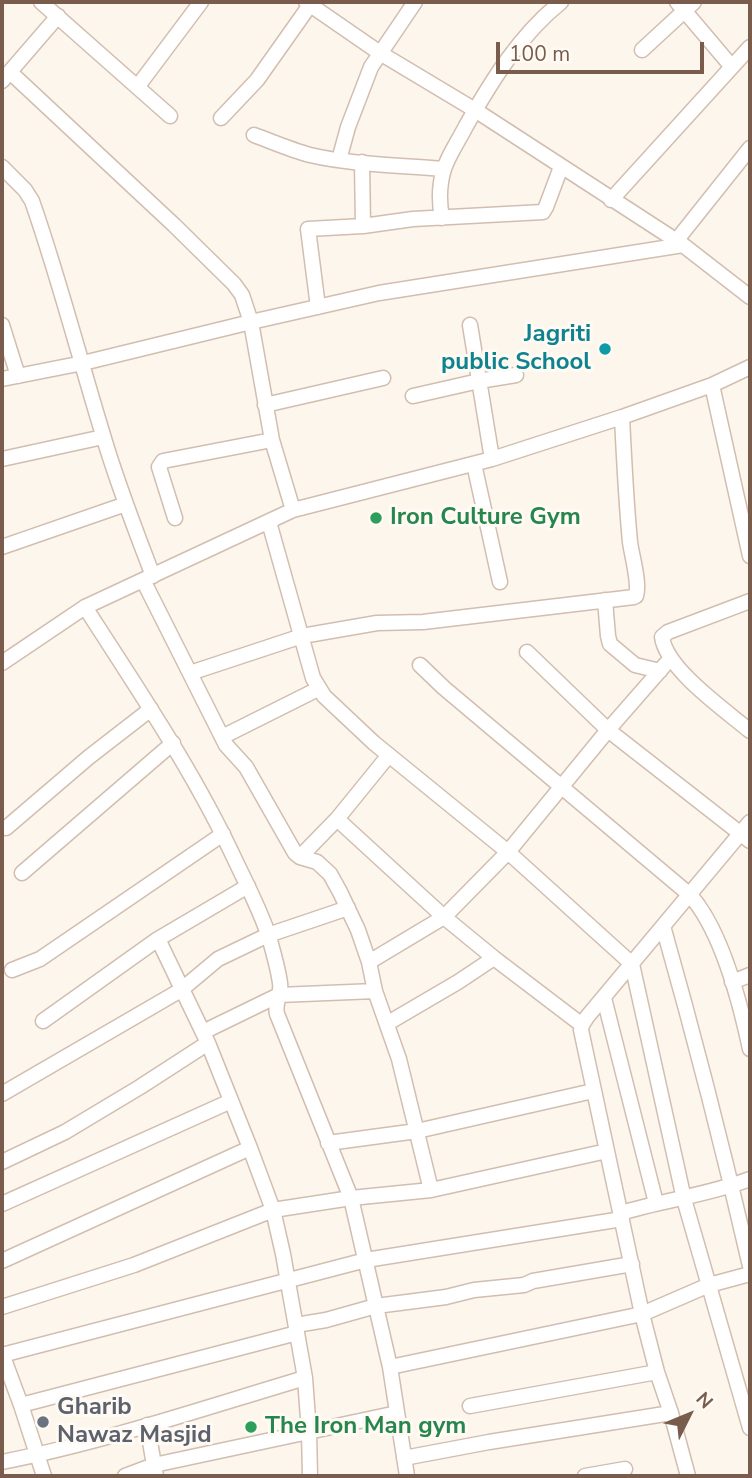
<!DOCTYPE html>
<html>
<head>
<meta charset="utf-8">
<style>
	body { margin:0 }
	#map { position:relative; width:752px; height:1478px; overflow:hidden; background:#fdf6ec; font-family:"Nunito Sans",sans-serif }
	canvas { display:block }
	.frame { position:absolute; inset:0; border:4px solid #7a5c4d; pointer-events:none }
	.north { position:absolute; left:654px; top:1380px; width:70px; height:70px; -webkit-text-stroke:5px #fffaf3; paint-order:stroke; rotate:47deg; font-size:19px; font-weight:700; line-height:28px; text-align:center; color:#7a5c4d }
	.north::after { content:''; display:block; margin:auto; width:24px; height:32px; background:#7a5c4d; clip-path:polygon(50% 0,100% 100%,50% 72%,0 100%) }
	.scale { position:absolute; left:496px; top:42px; width:208px; height:32px; box-sizing:border-box; border:4px solid #7a5c4d; border-top:0; padding-left:9px; font-size:21px; line-height:24px; white-space:nowrap; color:#7a5c4d; -webkit-text-stroke:5px #fffaf3; paint-order:stroke }
</style>
</head>
<body>
<div id="map">
<canvas width="752" height="1478"></canvas>
<div class="frame"></div>
<div class="north">N</div>
<div class="scale">100 m</div>
</div>
<script>
const ctx = document.querySelector('canvas').getContext('2d');
ctx.lineJoin = 'round';
function trace(path, color, width, dash) { ctx.strokeStyle = color; ctx.lineWidth = width; ctx.lineCap = dash ? 'butt' : 'round'; ctx.setLineDash(dash || []); ctx.stroke(path); }
function drawText(font, color, halo, rows, align = 'center') {
  ctx.font = font + ' "Nunito Sans",sans-serif'; ctx.lineWidth = 6; ctx.setLineDash([]); ctx.textBaseline = 'middle'; ctx.strokeStyle = halo; ctx.fillStyle = color; for (const [text, x, y, turn = 0] of rows) {
    ctx.save(); ctx.translate(x, y); ctx.rotate((+turn || 0) * Math.PI / 180); ctx.textAlign = isNaN(turn) ? turn : align; if (halo) ctx.strokeText(text, 0, 0); ctx.fillText(text, 0, 0); ctx.restore();
  }
}
const minor = new Path2D(`
	M 41,2 L 170,116
	M 306,2 L 380,53 L 475,110 L 683,245 L 750,297
	M 677,2 L 732,67
	M 642,50 L 694,2
	M 10,72 L 174,225 L 234,284 L 242,295 L 251,322 L 272,440 L 293,510
	M 2,81 L 58,16
	M 138,86 L 201,2
	M 221,118 L 257,80 L 310,5
	M 254,135 C 273,142 291,150 310,155 C 353,165 401,165 444,169
	M 339,160 L 348,127 L 371,67 L 415,2
	M 362,162 L 363,226
	M 2,167 L 25,190 L 32,201 C 59,278 79,357 103,435 C 117,483 135,529 153,576
	M 611,200 L 750,47
	M 442,218 C 439,202 439,185 444,169 C 449,154 459,140 466,126 C 492,80 520,35 561,2
	M 676,241 L 750,148
	M 318,307 L 308,229 L 363,226 L 413,219 L 543,212 L 546,207 L 561,167
	M 2,325 L 18,376
	M 470,325 L 492,459
	M 2,379 L 83,363 L 251,322 L 379,293 L 683,245
	M 712,385 L 750,556
	M 413,396 L 479,381 L 516,375
	M 265,405 L 383,378
	M 2,459 L 103,437
	M 474,464 L 500,582
	M 175,518 L 159,467 L 163,461 L 272,440
	M 269,522 L 313,678 L 324,696 L 374,743 L 508,852 L 632,964 L 684,1199 L 750,1428
	M 2,547 L 126,504
	M 143,580 L 226,745 L 246,767 L 295,853 L 300,857 L 317,862 L 330,874 L 340,892 L 358,930 L 369,962 L 375,991 L 399,1059 L 431,1190
	M 605,600 L 608,636 L 610,644 L 635,665 L 660,671
	M 750,601 L 668,632 L 662,637 C 666,669 725,710 750,731
	M 85,607 C 139,691 195,773 237,864 C 248,887 261,912 269,937 C 273,951 278,968 280,983 C 282,995 274,1002 277,1014 L 351,1198 L 273,1210 L 283,1254 L 305,1378 L 309,1432 L 310,1476
	M 527,652 L 608,730 L 750,841
	M 2,663 L 85,607 L 293,510 L 492,459 L 622,417 L 712,385 L 750,367
	M 420,665 L 444,688 L 690,895 C 721,930 740,1002 750,1049
	M 190,673 L 302,636 L 377,623 L 423,622 L 634,597 L 636,596 C 640,583 632,557 630,542 C 626,500 624,459 622,417
	M 222,737 L 318,689
	M 337,819 L 444,917 L 494,958 L 582,1025
	M 6,828 L 89,757 L 151,709
	M 300,857 L 337,819 L 389,755
	M 22,873 L 173,743
	M 663,926 C 695,1039 724,1152 750,1266
	M 369,962 L 444,917 L 508,852 L 608,730 L 670,659
	M 12,970 L 40,959 L 223,834
	M 732,982 L 750,975
	M 604,998 L 656,1203
	M 43,1021 L 158,939 L 248,886
	M 388,1023 L 458,982 L 494,958
	M 203,1032 L 279,995 L 375,991
	M 2,1094 L 181,990 L 218,959 L 268,935 L 348,908
	M 328,1143 L 417,1131 L 593,1091
	M 2,1162 L 65,1132 L 140,1087 L 208,1043
	M 2,1204 L 231,1101
	M 621,1213 C 664,1200 708,1195 750,1179
	M 2,1261 L 250,1148
	M 2,1307 L 134,1265 L 273,1210 L 250,1148 L 208,1043 L 158,939
	M 296,1325 L 326,1320 L 376,1306 L 446,1297 L 474,1290 L 524,1285 L 533,1281 L 632,1264
	M 2,1354 L 21,1405 L 44,1476
	M 2,1355 L 366,1260 L 622,1219
	M 390,1367 L 642,1314 L 709,1285 L 750,1274
	M 21,1405 L 297,1333
	M 470,1406 L 657,1372
	M 147,1425 L 156,1476
	M 404,1458 L 489,1442 L 671,1413
	M 2,1462 C 104,1442 204,1408 305,1378
	M 125,1476 L 154,1465 L 397,1413
	M 407,1476 L 390,1367 L 351,1198 L 431,1190 L 607,1151
	M 585,1476 L 625,1469
	M 688,1476 L 671,1413 L 657,1372 L 642,1314 L 581,1030 L 582,1025 L 587,1017 L 750,822`);
const markers = [
	[605,349,7,"#0f9aa8"],
	[376,518,7,"#2e9e5b"],
	[43,1422,7,"#6b7280"],
	[251,1427,7,"#2e9e5b"]
];
const cultureNames = [
	["Jagriti",591,335],
	["public School",591,363]
];
const leisureNames = [
	["Iron Culture Gym",390,518],
	["The Iron Man gym",265,1427]
];
const worshipNames = [
	["Gharib",57,1408],
	["Nawaz Masjid",57,1436]
];
trace(minor, '#d1beb0', 17);
trace(minor, '#fff', 14);
for (const [x, y, r, color] of markers) { const dot = new Path2D(); dot.arc(x, y, r, 0, 2 * Math.PI); ctx.fillStyle = color; ctx.fill(dot); trace(dot, '#fffaf3', 2.5); }
drawText('bold 24px', '#0d838f', '#fffaf3', cultureNames, 'right');
drawText('bold 24px', '#27864d', '#fffaf3', leisureNames, 'left');
drawText('bold 24px', '#5b616d', '#fffaf3', worshipNames, 'left');
</script>
</body>
</html>
